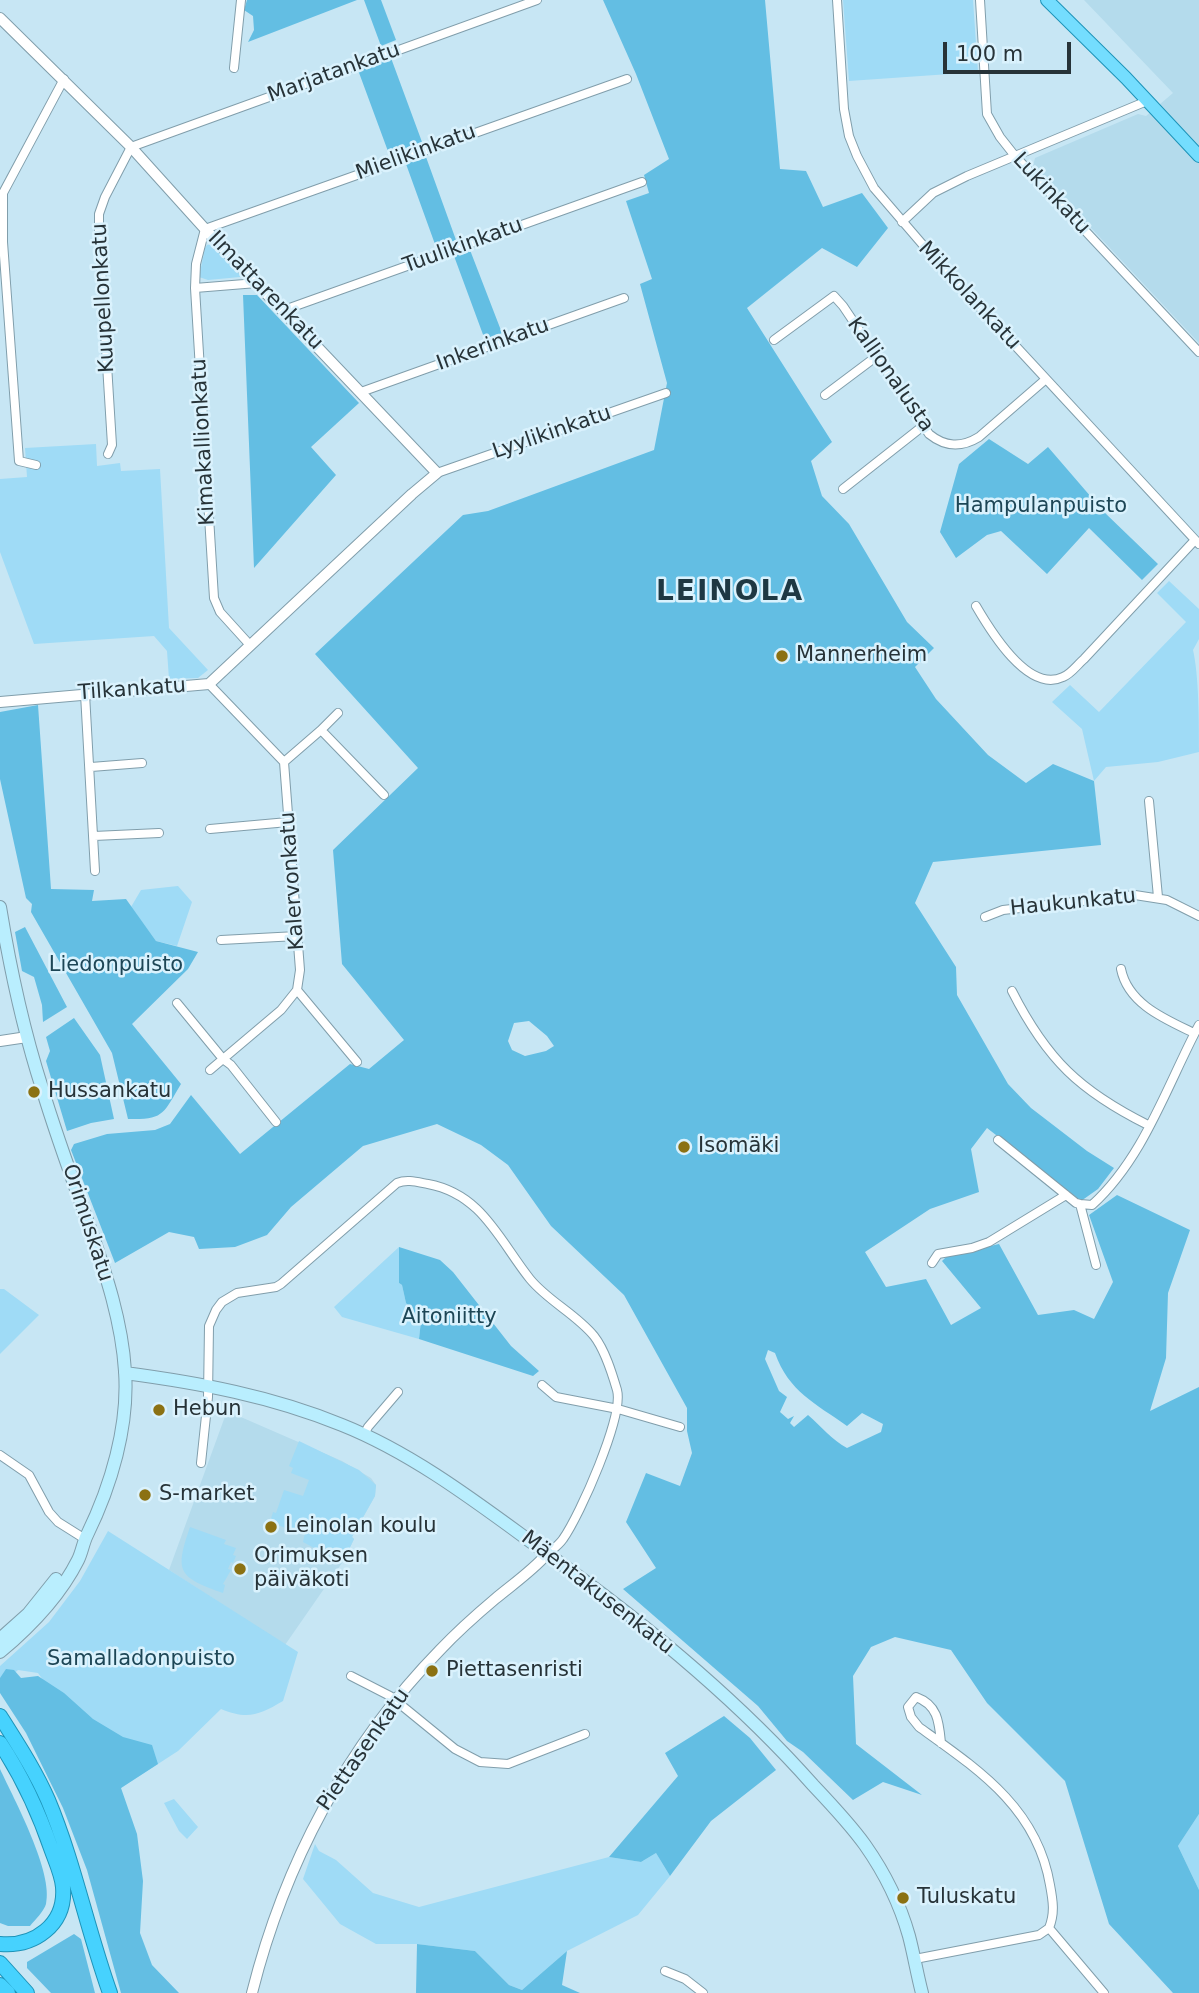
<!DOCTYPE html>
<html>
<head>
<meta charset="utf-8">
<style>
	body { margin:0 }
	#map { position:relative; width:1199px; height:1993px; overflow:hidden; background:#c7e6f4; font-family:"DejaVu Sans",sans-serif }
	canvas { display:block }
	.scale { position:absolute; left:943px; top:42px; width:128px; height:32px; box-sizing:border-box; border:4px solid #273338; border-top:0; padding-left:9px; font-size:21px; line-height:24px; white-space:nowrap; color:#273338; -webkit-text-stroke:5px #daf2fd; paint-order:stroke }
</style>
</head>
<body>
<div id="map">
<canvas width="1199" height="1993"></canvas>
<div class="scale">100 m</div>
</div>
<script>
const ctx = document.querySelector('canvas').getContext('2d');
ctx.lineJoin = 'round';
function paint(path, color) { ctx.fillStyle = color; ctx.fill(path, 'evenodd'); }
function trace(path, color, width, dash) { ctx.strokeStyle = color; ctx.lineWidth = width; ctx.lineCap = dash ? 'butt' : 'round'; ctx.setLineDash(dash || []); ctx.stroke(path); }
function drawText(font, color, halo, rows, align = 'center') {
  ctx.font = font + ' "DejaVu Sans",sans-serif'; ctx.lineWidth = 5; ctx.setLineDash([]); ctx.textBaseline = 'middle'; ctx.strokeStyle = halo; ctx.fillStyle = color; for (const [text, x, y, turn = 0] of rows) {
    ctx.save(); ctx.translate(x, y); ctx.rotate((+turn || 0) * Math.PI / 180); ctx.textAlign = isNaN(turn) ? turn : align; if (halo) ctx.strokeText(text, 0, 0); ctx.fillText(text, 0, 0); ctx.restore();
  }
}
const built = new Path2D(`
	M 1084,0 L 1199,0 L 1199,343 L 1033,166 L 1035,158 L 1138,114 L 1146,116 L 1173,93 Z
	M 227,1411 L 342,1461 L 371,1478 L 376,1485 L 375,1496 L 352,1537 L 354,1539 L 344,1560 L 285,1645 L 169,1570 Z`);
const green = new Path2D(`
	M 843,0 L 973,0 L 978,72 L 849,81 Z
	M 213,244 L 239,270 L 240,277 L 208,280 L 199,277 L 205,248 L 207,245 Z
	M 96,444 L 97,466 L 120,463 L 121,471 L 160,469 L 169,628 L 208,670 L 198,678 L 169,679 L 167,651 L 154,636 L 34,644 L 0,552 L 0,479 L 27,477 L 25,448 Z
	M 1169,581 L 1199,609 L 1199,639 L 1193,650 C 1199,676 1199,723 1199,752 L 1158,762 L 1106,767 L 1094,781 L 1082,729 L 1052,702 L 1070,685 L 1099,712 L 1186,622 L 1157,593 Z
	M 178,886 L 192,902 L 177,946 L 156,941 L 131,907 L 141,890 Z
	M 399,1247 L 399,1283 L 402,1285 L 406,1303 L 421,1321 L 419,1339 L 342,1317 L 334,1307 Z
	M 0,1289 L 4,1289 L 39,1315 L 0,1354 Z
	M 299,1441 L 359,1470 L 376,1485 L 375,1496 L 352,1537 L 354,1539 L 344,1560 L 330,1549 L 320,1546 L 316,1549 L 303,1542 L 305,1533 L 299,1526 L 296,1532 L 270,1522 L 273,1512 L 276,1513 L 284,1490 L 303,1496 L 309,1480 L 291,1473 L 293,1468 L 289,1466 Z
	M 190,1527 L 226,1540 L 224,1544 L 236,1548 L 233,1555 L 236,1556 L 233,1563 L 231,1562 L 228,1569 L 231,1570 L 223,1584 L 225,1585 L 223,1593 C 179,1577 174,1573 190,1527 Z
	M 108,1531 L 298,1652 L 283,1701 C 259,1715 248,1720 221,1709 L 178,1751 L 121,1788 L 38,1673 L 18,1670 L 0,1686 L 0,1666 L 49,1622 L 80,1581 Z
	M 174,1799 L 198,1827 L 187,1839 L 179,1831 L 164,1803 Z
	M 1199,1814 L 1199,1890 L 1178,1846 Z
	M 315,1844 L 319,1851 L 336,1860 L 373,1893 L 419,1907 L 609,1857 L 641,1862 L 656,1853 L 670,1876 L 638,1915 L 567,1951 L 522,1990 L 509,1985 L 475,1951 L 417,1944 L 376,1944 L 340,1924 L 303,1879 Z`);
const forest = new Path2D(`
	M 247,0 L 357,0 L 248,42 L 254,30 L 253,16 L 244,10 Z
	M 364,0 L 381,0 L 396,40 L 381,46 Z
	M 603,0 L 765,0 L 780,169 L 806,171 L 823,207 L 862,193 L 888,228 L 857,267 L 822,248 L 747,308 L 832,442 L 811,461 L 822,496 L 849,524 L 907,622 L 934,648 L 915,667 L 936,699 L 988,755 L 1026,783 L 1053,764 L 1094,781 L 1101,845 L 933,862 L 915,903 L 956,967 L 957,995 L 1008,1084 L 1031,1108 L 1087,1151 L 1114,1168 L 1098,1189 L 1081,1201 L 987,1128 L 971,1149 L 979,1192 L 930,1209 L 865,1252 L 886,1287 L 926,1279 L 951,1325 L 981,1308 L 942,1261 L 947,1256 L 999,1244 L 1038,1315 L 1074,1310 L 1094,1319 L 1113,1282 L 1089,1215 L 1117,1195 L 1190,1230 L 1168,1293 L 1166,1358 L 1150,1411 L 1199,1387 L 1199,1814 L 1178,1846 L 1199,1890 L 1199,1993 L 1173,1993 L 1109,1924 L 1065,1781 L 987,1703 L 951,1650 L 895,1637 L 871,1647 L 853,1676 L 856,1744 L 922,1795 L 883,1782 L 853,1800 L 803,1752 L 787,1741 L 758,1706 L 623,1589 L 656,1568 L 626,1522 L 646,1473 L 680,1486 L 692,1453 L 687,1431 L 687,1408 L 624,1295 L 551,1226 L 508,1165 L 481,1145 L 437,1124 L 363,1146 L 291,1207 L 267,1235 L 235,1247 L 199,1249 L 194,1237 L 169,1232 L 115,1263 L 71,1150 L 74,1144 L 107,1134 L 155,1130 L 170,1124 L 191,1095 L 240,1154 L 350,1064 L 369,1069 L 404,1040 L 342,964 L 333,850 L 418,768 L 315,654 L 463,515 L 488,511 L 654,450 L 667,383 L 640,284 L 652,279 L 626,201 L 649,193 L 644,175 L 669,159 L 636,74 ZM 529,1021 L 547,1036 L 554,1046 L 546,1051 L 525,1056 L 512,1050 L 508,1041 L 514,1023 ZM 768,1350 L 775,1353 C 789,1392 815,1403 847,1426 L 862,1413 L 883,1424 L 881,1432 L 847,1448 C 832,1440 821,1426 808,1415 L 794,1427 L 790,1423 L 794,1416 L 788,1419 L 780,1412 L 787,1397 L 779,1391 L 765,1359 Z
	M 391,58 L 422,142 L 389,154 L 358,70 Z
	M 426,157 L 456,240 L 436,247 L 406,164 Z
	M 470,250 L 502,333 L 485,340 L 454,256 Z
	M 243,295 L 257,295 L 359,403 L 311,447 L 336,475 L 254,568 Z
	M 989,439 L 1028,464 L 1048,447 L 1104,512 L 1158,564 L 1142,580 L 1089,528 L 1047,574 L 1001,531 L 987,535 L 956,558 L 940,532 L 959,464 Z
	M 38,705 L 51,889 L 94,890 L 92,901 L 126,899 L 156,941 L 198,952 L 188,969 L 132,1024 L 181,1084 C 163,1114 164,1120 128,1119 L 112,1053 L 31,912 L 32,904 L 26,898 L 0,779 L 0,712 Z
	M 25,927 L 67,1007 L 43,1022 L 42,1005 L 34,977 L 22,971 L 15,932 Z
	M 74,1018 L 100,1055 L 114,1119 L 91,1123 L 67,1131 L 46,1061 L 50,1051 L 46,1037 Z
	M 399,1247 L 440,1260 L 453,1272 L 511,1346 L 539,1371 L 533,1376 L 419,1339 L 421,1321 L 406,1303 L 402,1285 L 399,1283 Z
	M 6,1669 L 14,1670 L 21,1678 L 38,1676 L 64,1693 L 93,1719 L 123,1737 L 152,1745 L 158,1764 L 121,1788 L 137,1834 L 143,1881 L 140,1933 L 152,1965 L 179,1993 L 121,1993 L 87,1870 L 63,1808 L 26,1733 L 0,1693 L 0,1678 Z
	M 724,1716 L 750,1738 L 776,1770 L 711,1821 L 670,1876 L 656,1853 L 641,1862 L 609,1857 L 678,1776 L 665,1753 Z
	M 0,1769 C 14,1799 54,1873 46,1904 C 44,1911 35,1920 30,1926 L 8,1926 L 0,1923 Z
	M 74,1934 L 81,1939 L 95,1993 L 51,1993 L 27,1968 L 27,1962 Z
	M 417,1944 L 475,1951 L 509,1985 L 522,1990 L 567,1951 L 562,1985 L 580,1993 L 416,1993 Z`);
const minor = new Path2D(`
	M 837,0 L 844,109 L 849,136 L 857,156 L 874,188 L 935,259 L 1199,544
	M 980,0 L 987,114 L 1000,137 L 1015,156 L 1199,352
	M 234,68 L 241,0
	M 902,222 L 933,193 L 967,176 L 1147,101
	M 195,288 L 257,283
	M 284,310 L 642,182
	M 774,340 L 834,296 L 843,306 L 929,434 C 945,447 961,448 979,437 L 1046,379
	M 361,392 L 624,298
	M 825,395 L 877,356
	M 108,454 L 112,445 L 99,236 L 99,214 L 105,197 L 131,147 L 537,0
	M 36,465 L 19,461 L 3,242 L 3,193 L 64,79
	M 437,473 L 666,393
	M 843,489 L 923,426
	M 976,606 C 990,630 1028,694 1063,677 C 1071,674 1077,665 1084,659 L 1195,540
	M 249,644 L 220,612 L 214,598 L 195,288 L 196,264 L 205,229 L 627,79
	M 209,684 L 284,762 L 300,970 L 297,990 L 281,1010 L 210,1070
	M 85,694 L 95,871
	M 321,730 L 338,713
	M 284,762 L 321,730 L 384,795
	M 91,767 L 142,763
	M 1149,801 L 1158,897
	M 210,829 L 288,822
	M 94,836 L 159,833
	M 985,917 L 1003,910 L 1135,895 L 1167,900 L 1199,916
	M 221,940 L 297,936
	M 1121,969 C 1128,1004 1165,1019 1194,1033
	M 297,990 L 357,1062
	M 1012,991 C 1047,1060 1080,1091 1148,1125
	M 177,1003 L 223,1059 L 231,1065 L 276,1122
	M 998,1140 L 1076,1203 L 1080,1204 L 1096,1265
	M 1080,1204 L 1092,1205 C 1144,1158 1167,1085 1199,1025
	M 932,1263 L 938,1254 L 972,1248 L 989,1242 L 1066,1195
	M 542,1385 L 556,1397 L 618,1409 L 680,1427
	M 364,1435 L 368,1427 L 398,1392
	M 0,1455 L 29,1475 L 49,1512 L 58,1522 L 85,1539
	M 201,1463 L 208,1397 L 209,1326 L 216,1310 L 222,1302 L 237,1293 L 276,1287 L 281,1284 L 397,1183 C 407,1179 417,1182 428,1184 C 482,1194 499,1240 530,1279 C 548,1301 576,1314 594,1336 C 605,1350 612,1373 617,1390 C 624,1416 580,1515 563,1539 C 559,1545 553,1549 547,1554
	M 351,1676 L 390,1696 L 455,1749 L 480,1762 L 508,1764 L 585,1734
	M 941,1743 C 939,1722 938,1705 916,1697 L 908,1707 L 911,1717 L 919,1727 C 979,1770 1037,1808 1050,1885 C 1053,1901 1055,1913 1049,1928 L 1104,1993
	M 915,1959 L 1039,1935 L 1049,1928
	M 665,1971 L 685,1979 L 703,1993`);
const tertiary = new Path2D(`
	M 0,18 L 131,147 L 205,229 L 437,473 L 412,494 L 209,684 L 0,702
	M 0,1041 L 27,1037
	M 252,1993 C 284,1865 347,1745 440,1650 C 457,1632 476,1615 495,1599 C 513,1584 532,1571 547,1554`);
const secondary = new Path2D(`
	M 0,907 C 10,968 23,1029 42,1088 C 56,1135 73,1181 90,1228 C 106,1274 122,1322 125,1371 C 129,1426 111,1486 87,1535 C 83,1543 82,1552 78,1560 C 60,1596 31,1626 0,1652
	M 125,1373 C 200,1383 271,1396 342,1425 C 417,1455 484,1508 549,1555 C 643,1622 736,1698 813,1785 C 831,1804 850,1824 865,1845 C 884,1872 900,1904 909,1936 C 914,1955 917,1974 922,1993
	M 0,1639 L 28,1614 L 56,1579`);
const primary = new Path2D(`
	M 1047,0 L 1126,78 L 1199,156`);
const trunk = new Path2D(`
	M 0,1716 C 17,1743 35,1770 48,1800 C 74,1862 87,1929 110,1993
	M 0,1743 C 22,1776 39,1813 52,1851 C 56,1862 62,1875 63,1887 C 66,1925 34,1947 0,1944
	M 0,1963 L 27,1993
	M 0,1985 L 8,1993`);
const markers = [
	[782,656,7,"#8b7113"],
	[34,1092,7,"#8b7113"],
	[684,1147,7,"#8b7113"],
	[159,1410,7,"#8b7113"],
	[145,1495,7,"#8b7113"],
	[271,1527,7,"#8b7113"],
	[240,1569,7,"#8b7113"],
	[432,1671,7,"#8b7113"],
	[903,1898,7,"#8b7113"]
];
const streetNames = [
	["Marjatankatu",334,73,-20],
	["Mielikinkatu",416,153,-20],
	["Lukinkatu",1051,194,47],
	["Tuulikinkatu",463,246,-20],
	["Ilmattarenkatu",265,291,46],
	["Mikkolankatu",969,296,47],
	["Kuupellonkatu",104,298,-93],
	["Inkerinkatu",493,345,-20],
	["Kallionalusta",890,375,55],
	["Lyylikinkatu",552,433,-19],
	["Kimakallionkatu",204,442,-93],
	["Tilkankatu",132,690,-4],
	["Kalervonkatu",293,881,-94],
	["Haukunkatu",1073,903,-6],
	["Orimuskatu",87,1223,72],
	["Mäentakusenkatu",597,1593,38],
	["Piettasenkatu",364,1750,-55]
];
const parkNames = [
	["Hampulanpuisto",1041,507],
	["Liedonpuisto",116,966],
	["Aitoniitty",449,1318],
	["Samalladonpuisto",141,1660]
];
const poiNames = [
	["Mannerheim",796,656],
	["Hussankatu",48,1092],
	["Isomäki",698,1147],
	["Hebun",173,1410],
	["S-market",159,1495],
	["Leinolan koulu",285,1527],
	["Orimuksen",254,1557],
	["päiväkoti",254,1581],
	["Piettasenristi",446,1671],
	["Tuluskatu",917,1898]
];
const districtNames = [
	["LEINOLA",730,593]
];
paint(built, '#b4dbec');
paint(green, '#9fdbf6');
paint(forest, '#63bee3');
trace(minor, '#819eab', 10);
trace(tertiary, '#819eab', 12);
trace(secondary, '#819eab', 14);
trace(primary, '#1d93b8', 14);
trace(trunk, '#1d93b8', 16);
trace(minor, '#fff', 8);
trace(tertiary, '#fff', 10);
trace(secondary, '#b9eefe', 12);
trace(primary, '#74ddfe', 12);
trace(trunk, '#46d2fe', 14);
for (const [x, y, r, color] of markers) { const dot = new Path2D(); dot.arc(x, y, r, 0, 2 * Math.PI); ctx.fillStyle = color; ctx.fill(dot); trace(dot, '#daf2fd', 2.5); }
drawText('21px', '#273338', '#daf2fd', streetNames);
drawText('21px', '#1d4656', '#daf2fd', parkNames);
drawText('21px', '#273338', '#daf2fd', poiNames, 'left');
ctx.letterSpacing = '2px';
drawText('bold 28px', '#1e3843', '#daf2fd', districtNames);
ctx.letterSpacing = '0px';
</script>
</body>
</html>
